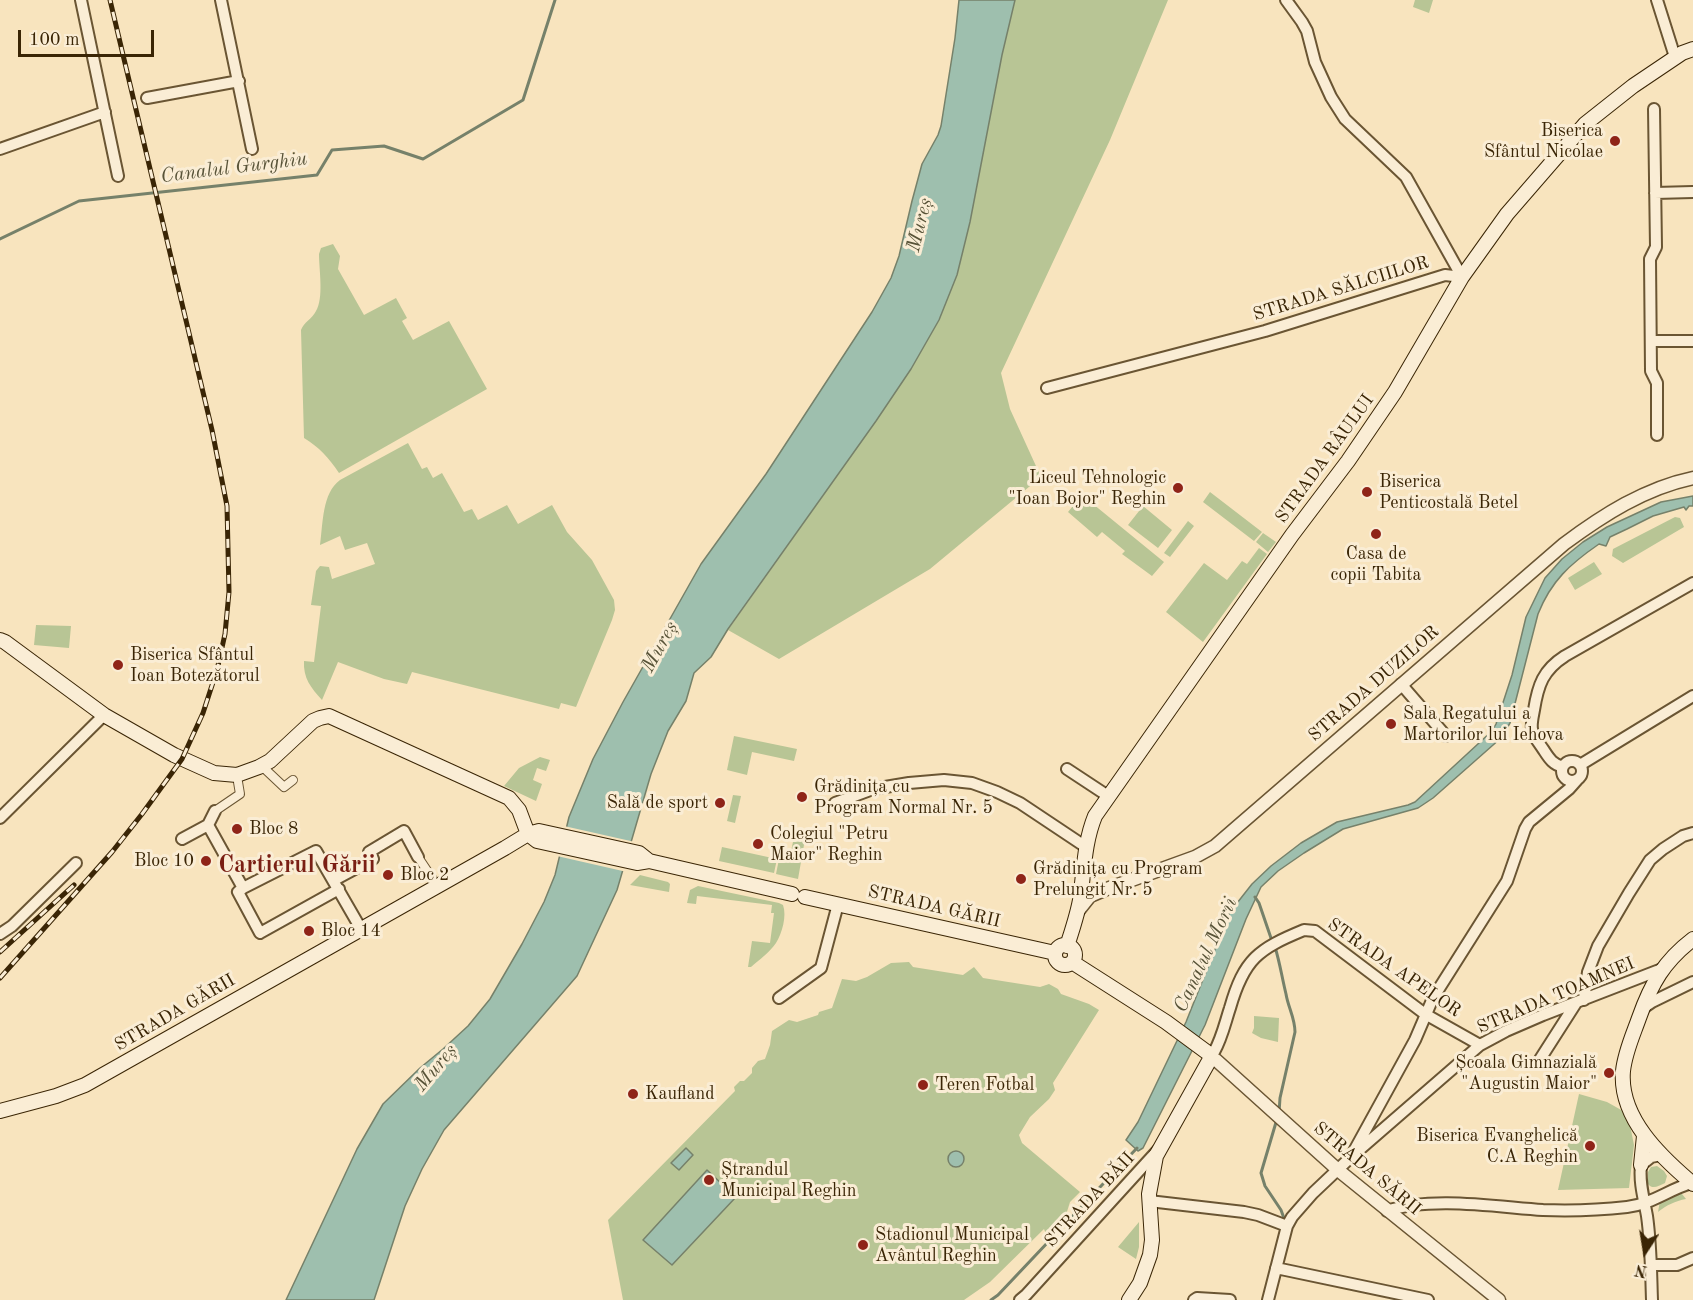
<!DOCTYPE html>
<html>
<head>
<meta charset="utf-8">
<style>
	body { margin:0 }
	#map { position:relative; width:1693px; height:1300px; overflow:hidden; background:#f8e4be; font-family:"Old Standard TT",serif }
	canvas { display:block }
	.north { position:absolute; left:1615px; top:1222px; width:60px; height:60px; -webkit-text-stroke:4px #faedd5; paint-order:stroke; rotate:192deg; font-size:16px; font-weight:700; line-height:24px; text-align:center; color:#3a2505 }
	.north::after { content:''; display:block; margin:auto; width:21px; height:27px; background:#3a2505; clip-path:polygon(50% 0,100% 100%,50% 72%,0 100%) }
	.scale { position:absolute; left:18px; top:30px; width:136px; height:27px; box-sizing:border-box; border:3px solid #3a2505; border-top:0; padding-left:8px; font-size:18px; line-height:21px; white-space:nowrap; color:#3a2505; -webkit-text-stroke:4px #faedd5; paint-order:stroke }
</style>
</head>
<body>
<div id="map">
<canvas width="1693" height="1300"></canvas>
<div class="north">N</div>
<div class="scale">100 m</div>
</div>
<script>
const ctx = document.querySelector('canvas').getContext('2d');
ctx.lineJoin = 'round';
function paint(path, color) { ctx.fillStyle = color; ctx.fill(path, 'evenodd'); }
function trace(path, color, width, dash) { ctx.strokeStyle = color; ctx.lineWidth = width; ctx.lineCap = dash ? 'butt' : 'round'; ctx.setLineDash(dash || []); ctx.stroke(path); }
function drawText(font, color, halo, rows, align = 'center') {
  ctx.font = font + ' "Old Standard TT",serif'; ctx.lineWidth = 6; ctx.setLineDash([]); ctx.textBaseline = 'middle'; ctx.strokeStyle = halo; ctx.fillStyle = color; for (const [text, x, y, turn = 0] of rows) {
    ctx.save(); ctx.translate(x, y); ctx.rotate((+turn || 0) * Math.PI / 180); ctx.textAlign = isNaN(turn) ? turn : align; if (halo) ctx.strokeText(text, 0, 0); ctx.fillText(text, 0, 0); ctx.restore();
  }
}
const green = new Path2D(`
	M 1015,0 L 1168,0 L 1110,140 L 1001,373 L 1010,409 L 1041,477 L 930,569 L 779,659 L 728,630 L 876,421 L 911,369 L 939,320 L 957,275 L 970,222 L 1002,55 Z
	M 1415,0 L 1433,0 L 1429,13 L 1413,7 Z
	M 333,244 L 340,256 L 338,269 L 364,315 L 396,298 L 407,318 L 402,321 L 413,340 L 449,321 L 487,389 L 339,473 C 329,458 319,447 304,438 L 301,330 C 304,322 312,319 316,311 C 324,298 319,270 319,254 L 321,248 Z
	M 408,443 L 422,469 L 427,467 L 433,478 L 442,473 L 464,512 L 472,509 L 478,520 L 507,505 L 518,524 L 552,505 L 567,532 L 592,560 L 614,600 L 615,610 L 612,620 L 576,707 L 561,703 L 559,709 L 412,672 L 407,684 L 384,679 L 338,662 L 322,700 C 311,688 303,678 304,661 L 314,662 L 321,606 L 311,605 L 316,571 L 320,566 L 329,567 L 332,579 L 375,564 L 367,543 L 345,550 L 340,536 L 320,545 C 323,524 322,493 340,480 Z
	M 1210,492 L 1262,532 L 1254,541 L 1203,502 Z
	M 1082,495 L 1164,562 L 1152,576 L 1122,554 L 1125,551 L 1102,532 L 1097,537 L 1068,512 Z
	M 1143,506 L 1172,530 L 1158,548 L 1128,525 Z
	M 1675,517 L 1680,518 L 1684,527 L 1623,563 L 1612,556 L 1613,549 Z
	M 1188,521 L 1194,526 L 1170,557 L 1164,553 Z
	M 1263,533 L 1276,542 L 1268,552 L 1256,542 Z
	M 1259,548 L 1267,554 L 1203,642 L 1166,612 L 1204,563 L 1227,580 L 1242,561 L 1247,564 Z
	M 1594,562 L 1602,574 L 1575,590 L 1568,578 Z
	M 36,625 L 71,626 L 69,648 L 34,645 Z
	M 734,736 L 797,749 L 794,761 L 752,752 L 747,775 L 727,770 Z
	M 540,757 L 550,760 L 546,771 L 537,768 L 533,780 L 542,784 L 536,801 L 504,786 L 519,768 Z
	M 733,795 L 741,796 L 735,823 L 727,821 Z
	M 794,837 L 805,839 L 798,879 L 776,874 L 779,859 L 789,861 Z
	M 722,847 L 777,859 L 774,873 L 719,861 Z
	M 640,875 L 668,882 L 670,884 L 669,892 L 630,885 Z
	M 698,886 L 779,903 L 783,905 C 787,916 782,933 776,943 C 770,952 759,960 751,967 L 748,967 L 752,941 L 770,943 L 774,913 L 771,913 L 772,905 L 697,896 L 696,904 L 687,903 L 690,890 Z
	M 909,962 L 913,967 L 963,975 L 974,967 L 983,978 L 1040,987 L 1049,984 L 1058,989 L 1061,994 L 1089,1004 L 1099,1010 L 1053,1083 L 1055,1090 L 1049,1099 L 1030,1117 L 1019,1135 L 1022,1143 L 1080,1192 L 1070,1202 L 1065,1218 L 1046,1234 L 1044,1229 L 990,1282 L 964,1300 L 623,1300 L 608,1220 L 735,1091 L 734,1087 L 740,1081 L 744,1081 L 752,1073 L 752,1068 L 758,1061 L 765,1059 L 770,1045 L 772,1031 L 789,1020 L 797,1022 L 818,1015 L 819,1012 L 832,1008 L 842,979 L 856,981 L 867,977 L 891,963 Z
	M 1254,1016 L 1279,1018 L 1278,1042 L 1261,1038 L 1252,1033 L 1254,1028 Z
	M 1579,1094 L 1607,1102 L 1623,1111 L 1630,1125 L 1634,1145 L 1629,1188 L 1558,1190 Z
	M 1657,1166 L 1664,1171 L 1667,1176 L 1665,1183 C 1658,1186 1653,1190 1648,1184 L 1648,1172 L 1651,1167 Z
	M 1675,1192 L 1682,1194 L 1686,1199 C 1675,1201 1667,1205 1658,1212 L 1660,1201 Z
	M 1139,1222 L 1139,1247 L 1136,1259 L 1118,1247 Z`);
const water = new Path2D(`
	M 959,0 L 1015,0 L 1002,55 L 970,222 L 957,275 L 939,320 L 911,369 L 876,421 L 728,629 L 711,657 L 694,673 L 686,701 L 668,731 L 651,774 L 617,890 L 577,976 L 444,1130 L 422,1169 L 405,1206 L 374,1300 L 286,1300 L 357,1149 L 383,1104 L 420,1068 L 443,1049 L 468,1026 L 490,999 L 522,944 L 544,902 L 555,875 L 569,817 L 593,759 L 623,702 L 701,564 L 766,474 L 872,312 L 891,278 L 899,256 L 912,201 L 922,164 L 938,135 L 941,126 L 955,38 Z
	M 1693,496 L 1693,506 L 1689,506 L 1686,510 L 1684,507 L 1653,516 L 1627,529 L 1610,537 L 1606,546 L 1599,544 C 1570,564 1551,581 1538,614 L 1510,723 L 1501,738 L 1433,798 L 1418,808 L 1343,829 L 1304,853 L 1278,871 L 1261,887 L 1246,919 L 1205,1025 L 1143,1148 L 1138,1151 L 1126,1140 L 1138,1122 L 1186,1022 L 1230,912 L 1252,884 L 1271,866 L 1301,843 L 1337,822 L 1408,805 L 1415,802 L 1492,731 L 1496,724 L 1512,675 L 1526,617 L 1545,578 L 1562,559 L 1583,542 L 1607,527 L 1661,502 Z
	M 686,1148 L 693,1155 L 679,1170 L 671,1163 Z
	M948 1159a8 8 0 1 1 16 0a8 8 0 1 1-16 0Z
	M 707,1170 L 736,1197 L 672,1265 L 643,1240 Z`);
const pier = new Path2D(`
	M 564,826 L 635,842 L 627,872 L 557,856 Z`);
const stream = new Path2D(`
	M 0,239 L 79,201 L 317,175 L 332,150 L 384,146 L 423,159 L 523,100 L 555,0
	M 1255,897 L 1259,903 L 1272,941
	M 1275,947 C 1280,963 1282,978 1286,994 C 1288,1007 1295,1018 1295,1032 L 1280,1098 L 1279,1113
	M 1277,1119 L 1261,1173 L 1265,1186 L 1281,1210 L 1285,1221
	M 991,1300 L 998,1295 L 1137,1148`);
const pedestrian = new Path2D(`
	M 266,770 L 284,787 L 293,780
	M 215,811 L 240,794 L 238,782
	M 418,857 L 432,878`);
const minor = new Path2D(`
	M 81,0 L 118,176
	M 221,0 L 252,149
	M 1286,0 L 1302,22 L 1307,31 L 1315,62 L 1331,97 L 1345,119 L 1406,177 L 1462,277
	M 1657,0 L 1675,57
	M 147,98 L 239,81
	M 1654,109 L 1656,247 L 1650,259 L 1651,371 L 1657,383 L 1657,435
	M 0,149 L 105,112
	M 1655,193 L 1693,192
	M 1651,341 L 1693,341
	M 1047,388 L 1265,331 L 1445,275 L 1462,277
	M 1401,684 L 1446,736
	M1562 771a10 10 0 1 1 20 0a10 10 0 1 1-20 0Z
	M 1580,765 L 1693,696
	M 1563,767 C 1552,764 1549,758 1543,749 C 1539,743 1533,736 1532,729 C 1531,723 1533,716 1534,710 C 1538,685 1543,670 1565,656 L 1693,583
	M 1067,769 L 1108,796
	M 835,803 L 873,789 L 909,783 L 944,780 L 972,783 L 997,792 L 1020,803 L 1086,847
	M 0,818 L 104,715
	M 208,825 L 215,811
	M 182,839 L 208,825 L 243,888 L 316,851 L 361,929
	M 334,880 L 373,859 L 369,852 L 404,831 L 418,857
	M 243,888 L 238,892 L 260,933 L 339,889
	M 0,934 L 12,926 L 76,863
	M 779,998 L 821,968 L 838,904
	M 1584,1000 L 1588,972 L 1598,946 L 1629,893 L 1650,860 L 1663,849 L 1683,836 L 1693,833
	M 1642,1009 L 1652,1002 L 1693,982
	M 1214,1052 C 1222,1038 1225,1023 1230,1008 C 1244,959 1258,949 1304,930 L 1315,931 L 1425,1014 L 1480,1045
	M 1537,1064 L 1576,1003
	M 1354,1151 L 1415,1040 L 1433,998 L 1507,881 L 1525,829 L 1529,822 L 1569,789 L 1577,780
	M 1149,1201 L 1244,1212 L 1258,1215 L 1287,1226
	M 1387,1211 C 1431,1196 1497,1207 1543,1210 C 1571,1211 1600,1210 1627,1207 C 1652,1204 1668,1190 1691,1183
	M 1651,1265 L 1677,1265 L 1693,1258
	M 1276,1268 L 1428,1300
	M 1020,1300 L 1026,1295 L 1158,1150
	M 1194,1300 L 1197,1298 L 1230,1300
	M 1268,1300 L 1287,1226 L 1292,1217 L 1313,1193 L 1351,1157 L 1480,1045 L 1506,1031 L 1543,1015 L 1662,969
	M 1652,1300 C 1651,1272 1651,1244 1647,1216 C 1644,1199 1639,1183 1641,1165 L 1651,1157 L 1661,1155`);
const tertiary = new Path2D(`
	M 1078,911 L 1090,896 L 1104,890 L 1195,857 L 1215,846 L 1564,544 C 1603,515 1645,488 1693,478
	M 1216,1060 L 1338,1170 L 1499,1300`);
const secondary = new Path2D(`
	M 0,640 L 5,642 L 104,715 L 174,755 L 214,773 L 237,775 L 259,767 L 270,761 L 313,721 L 320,718 L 329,716 L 509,798 L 519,810 L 528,834
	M 528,834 L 537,841 L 637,863 L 649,861 L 792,894
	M 805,897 L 1055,953
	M 1693,939 C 1664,961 1651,984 1639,1018 C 1633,1035 1625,1052 1623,1071 C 1619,1118 1661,1157 1693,1184
	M1055 955a10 10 0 1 1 20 0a10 10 0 1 1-20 0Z
	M 1067,946 C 1072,931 1077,916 1080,900 C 1084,872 1084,843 1095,816 L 1292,535 L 1348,461 L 1395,392 L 1462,277 L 1507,214 L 1585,124 L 1633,86 L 1682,53 L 1693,49
	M 1072,962 L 1166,1022 L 1208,1053
	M 0,1111 L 56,1096 L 85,1085 L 505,848 L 528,834 L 539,831 L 639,853 L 649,861
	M 1641,1165 L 1644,1136
	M 1129,1300 L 1140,1283 L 1150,1255 L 1152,1240 L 1149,1194 L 1156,1156 L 1209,1061`);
const rail = new Path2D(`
	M 0,952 L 74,885
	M 0,978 L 112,852 L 142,814 L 182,759 L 203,713 L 217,670 L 225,634 L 229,592 L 227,506 L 212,430 L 110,0`);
const markers = [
	[1615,141,6,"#8f2418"],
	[1178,488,6,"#8f2418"],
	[1367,492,6,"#8f2418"],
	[1376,534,6,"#8f2418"],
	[118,665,6,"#8f2418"],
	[1391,724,6,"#8f2418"],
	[802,797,6,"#8f2418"],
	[720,803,6,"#8f2418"],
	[237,829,6,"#8f2418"],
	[758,844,6,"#8f2418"],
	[206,861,6,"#8f2418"],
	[388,875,6,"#8f2418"],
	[1021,879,6,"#8f2418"],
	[309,931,6,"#8f2418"],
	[1609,1073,6,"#8f2418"],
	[923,1085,6,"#8f2418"],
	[633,1094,6,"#8f2418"],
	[1590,1146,6,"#8f2418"],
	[709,1180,6,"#8f2418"],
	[863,1245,6,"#8f2418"]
];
const poiNames = [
	["Biserica",1603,131,"right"],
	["Sfântul Nicolae",1603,152,"right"],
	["Liceul Tehnologic",1166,478,"right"],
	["\"Ioan Bojor\" Reghin",1166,499,"right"],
	["Biserica",1379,482],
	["Penticostală Betel",1379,503],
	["Casa de",1376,554,"center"],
	["copii Tabita",1376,575,"center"],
	["Biserica Sfântul",130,655],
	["Ioan Botezătorul",130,676],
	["Sala Regatului a",1403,714],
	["Martorilor lui Iehova",1403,735],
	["Grădinița cu",814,787],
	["Program Normal Nr. 5",814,808],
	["Sală de sport",708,803,"right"],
	["Bloc 8",249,829],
	["Colegiul \"Petru",770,834],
	["Maior\" Reghin",770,855],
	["Bloc 10",194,861,"right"],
	["Grădinița cu Program",1033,869],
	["Prelungit Nr. 5",1033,890],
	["Bloc 2",400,875],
	["Bloc 14",321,931],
	["Școala Gimnazială",1597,1063,"right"],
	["\"Augustin Maior\"",1597,1084,"right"],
	["Teren Fotbal",935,1085],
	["Kaufland",645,1094],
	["Biserica Evanghelică",1578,1136,"right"],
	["C.A Reghin",1578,1157,"right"],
	["Ștrandul",721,1170],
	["Municipal Reghin",721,1191],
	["Stadionul Municipal",875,1235],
	["Avântul Reghin",875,1256]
];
const streetNames = [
	["STRADA SĂLCIILOR",1341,289,-17],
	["STRADA RÂULUI",1325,459,-54],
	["STRADA DUZILOR",1374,684,-41],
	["STRADA GĂRII",934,907,13],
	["STRADA APELOR",1394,968,35],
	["STRADA TOAMNEI",1556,996,-23],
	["STRADA GĂRII",175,1013,-30],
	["STRADA SĂRII",1367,1169,40],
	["STRADA BĂII",1090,1200,-47]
];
const waterNames = [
	["Canalul Gurghiu",234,168,-7],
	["Mureș",920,225,-76],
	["Mureș",660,647,-61],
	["Canalul Morii",1206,955,-65],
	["Mureș",436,1068,-50]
];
const districtNames = [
	["Cartierul Gării",297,866]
];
paint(green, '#b8c595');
paint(water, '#9ebfae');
trace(water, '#76816a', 1.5);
paint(pier, '#f8e4be');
trace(stream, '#76816a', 3);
trace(pedestrian, '#6a5533', 10);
trace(minor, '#6a5533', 14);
trace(tertiary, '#6a5533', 15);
trace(secondary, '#3a2505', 16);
trace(pedestrian, '#faedd5', 8);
trace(minor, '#faedd5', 10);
trace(tertiary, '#faedd5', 12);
trace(secondary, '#faedd5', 14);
trace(rail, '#3a2505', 5);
trace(rail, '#faedd5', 3, [9]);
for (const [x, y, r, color] of markers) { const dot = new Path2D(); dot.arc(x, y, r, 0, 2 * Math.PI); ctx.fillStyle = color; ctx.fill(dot); trace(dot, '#faedd5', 2); }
drawText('18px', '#3a2505', '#faedd5', poiNames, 'left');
drawText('18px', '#3a2505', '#faedd5', streetNames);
drawText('italic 20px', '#585338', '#faedd5', waterNames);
drawText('bold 24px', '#7a1f14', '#faedd5', districtNames);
</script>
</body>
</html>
